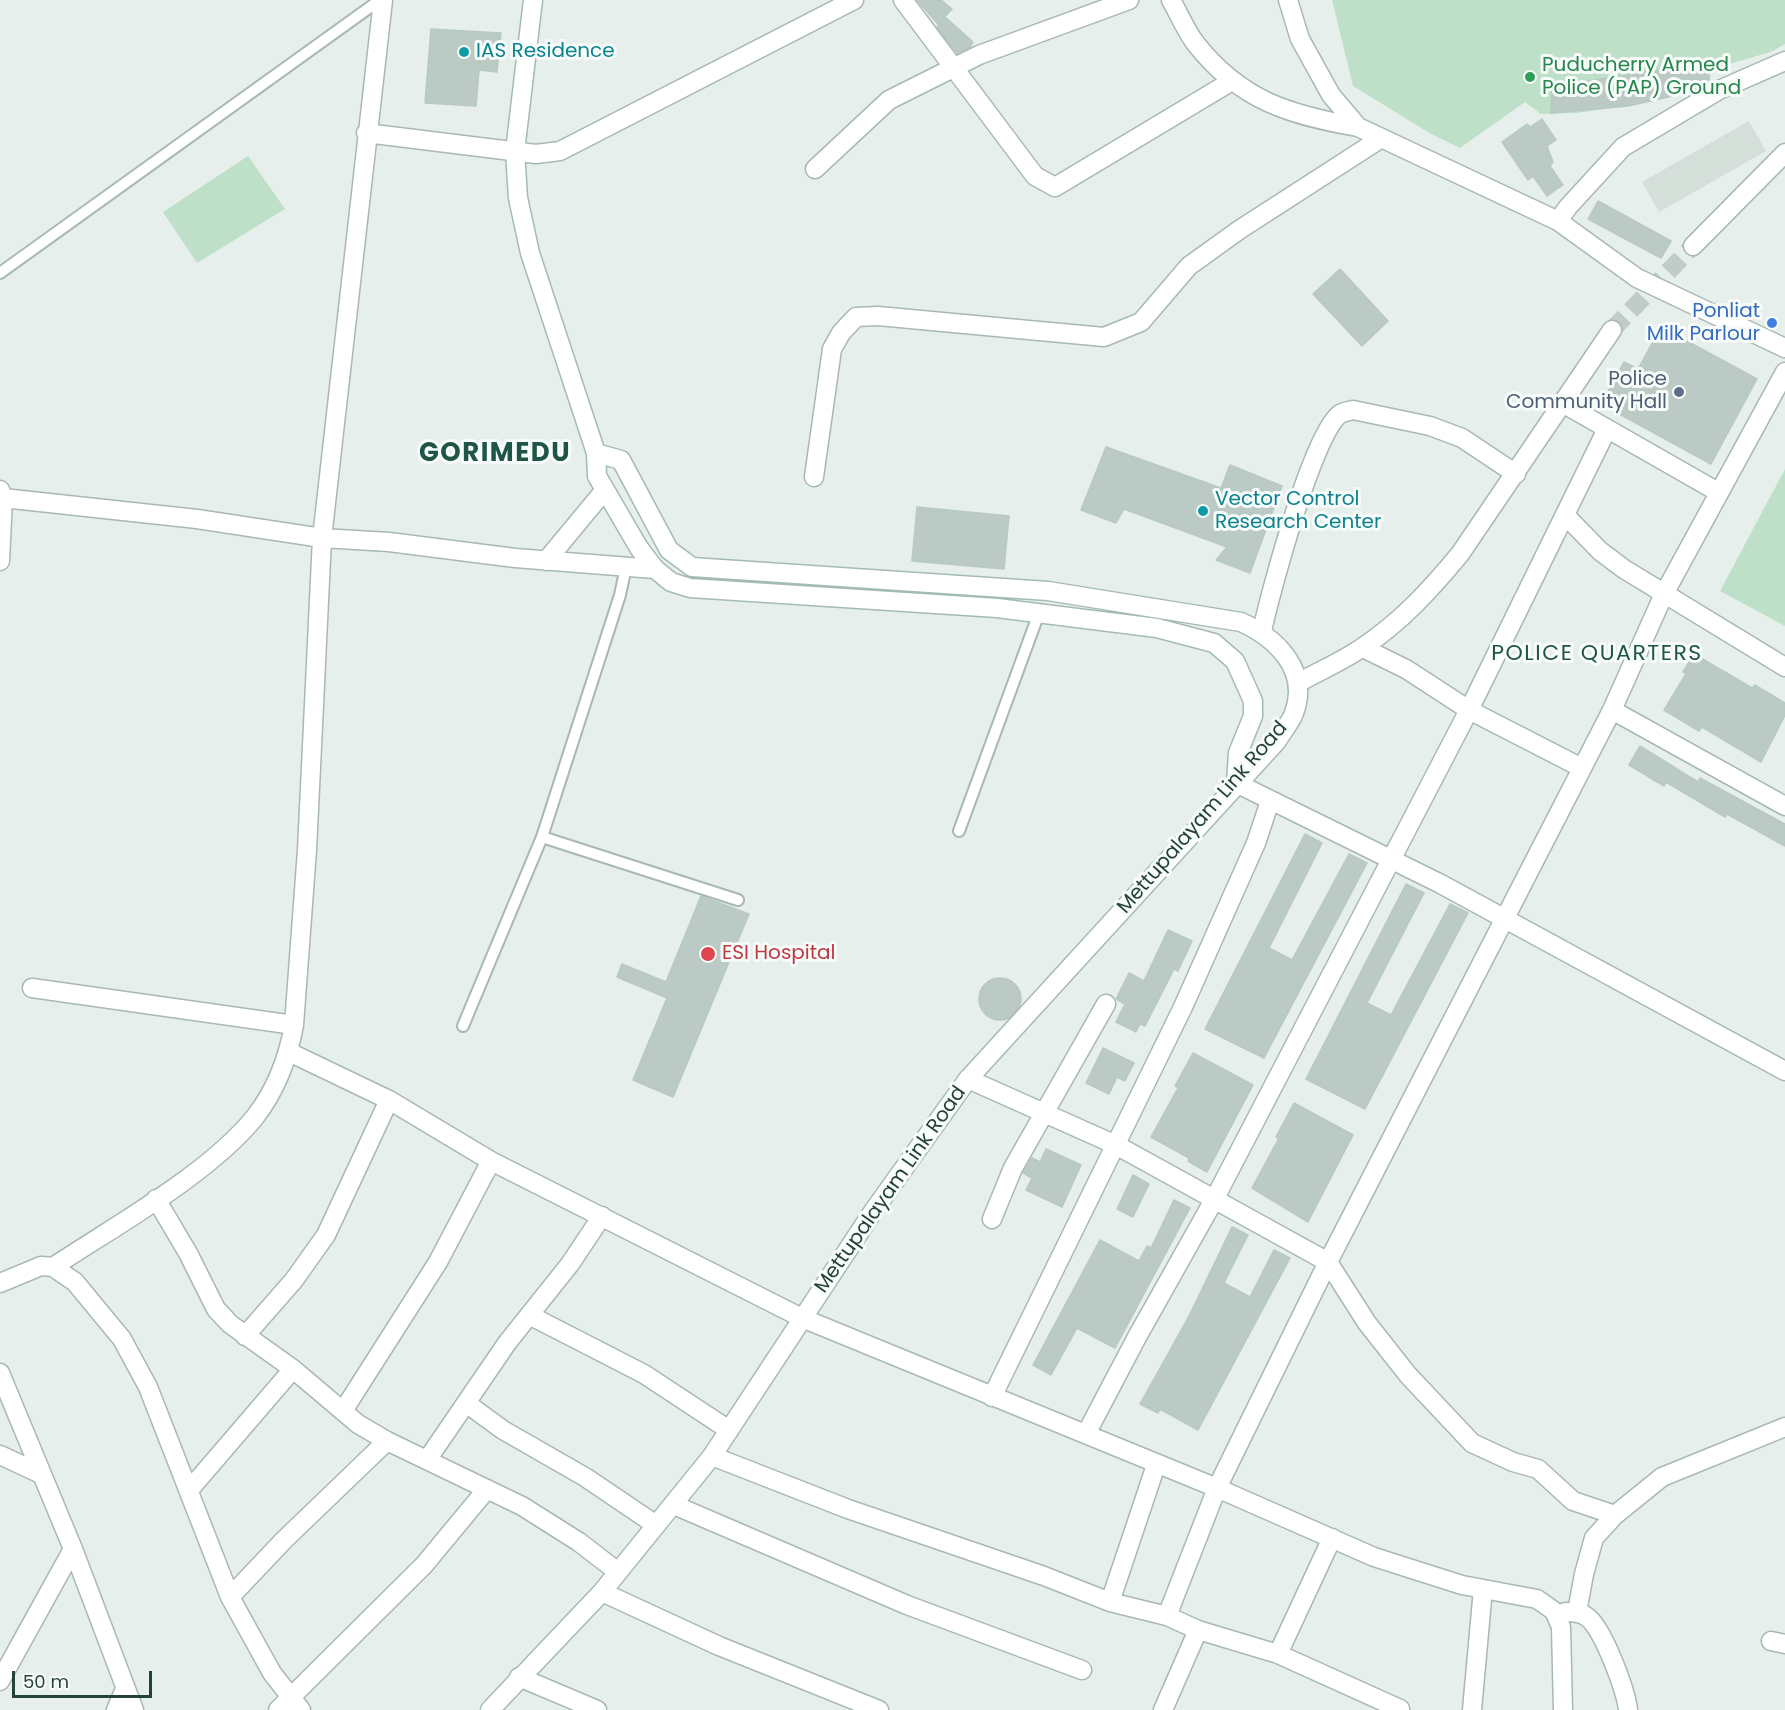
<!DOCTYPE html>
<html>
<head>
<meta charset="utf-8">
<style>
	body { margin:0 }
	#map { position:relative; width:1785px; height:1710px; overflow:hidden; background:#e6efeb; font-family:Poppins,sans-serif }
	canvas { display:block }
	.scale { position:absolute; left:12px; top:1671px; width:140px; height:27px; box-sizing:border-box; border:3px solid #24423a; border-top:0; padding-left:8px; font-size:18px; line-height:21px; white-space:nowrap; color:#24423a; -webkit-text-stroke:4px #f7fbf9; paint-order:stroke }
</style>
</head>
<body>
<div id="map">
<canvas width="1785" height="1710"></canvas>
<div class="scale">50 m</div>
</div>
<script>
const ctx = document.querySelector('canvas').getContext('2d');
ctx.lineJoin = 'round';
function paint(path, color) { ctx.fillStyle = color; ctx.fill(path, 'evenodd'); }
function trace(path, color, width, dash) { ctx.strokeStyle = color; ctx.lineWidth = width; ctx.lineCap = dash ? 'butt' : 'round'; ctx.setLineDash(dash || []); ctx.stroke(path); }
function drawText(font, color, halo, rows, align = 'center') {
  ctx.font = font + ' Poppins,sans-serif'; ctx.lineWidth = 6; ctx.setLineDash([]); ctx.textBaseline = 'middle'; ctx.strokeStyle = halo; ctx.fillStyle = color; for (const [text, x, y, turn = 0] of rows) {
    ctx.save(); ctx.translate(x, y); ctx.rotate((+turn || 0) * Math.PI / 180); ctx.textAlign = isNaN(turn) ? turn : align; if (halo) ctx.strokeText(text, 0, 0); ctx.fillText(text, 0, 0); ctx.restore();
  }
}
const built = new Path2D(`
	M 1749,121 L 1766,151 L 1659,212 L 1642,182 Z`);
const green = new Path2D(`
	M 1332,0 L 1785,0 L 1785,44 L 1771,52 L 1711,69 L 1709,88 L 1628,106 L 1576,113 L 1541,114 L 1525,102 L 1460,148 L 1431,134 L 1353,86 Z
	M 248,156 L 285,209 L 197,263 L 163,212 Z
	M 1785,469 L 1785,626 L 1720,591 Z`);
const building = new Path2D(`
	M 917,0 L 941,0 L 952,9 L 938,24 Z
	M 945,17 L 973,42 L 970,47 L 957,53 L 937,27 Z
	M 431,29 L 501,33 L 497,72 L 479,70 L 476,106 L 425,103 Z
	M 1708,62 L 1709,83 L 1695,91 L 1628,106 L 1551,113 L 1552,87 Z
	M 1542,119 L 1556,140 L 1547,146 L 1553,162 L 1550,166 L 1563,185 L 1547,196 L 1533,176 L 1528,180 L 1502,142 L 1527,124 L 1530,127 Z
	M 1598,201 L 1671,241 L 1661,258 L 1588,219 Z
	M 1340,269 L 1388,321 L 1362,346 L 1313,294 Z
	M 1661,327 L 1757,379 L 1711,464 L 1601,404 L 1624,362 L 1638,369 Z
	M 1106,447 L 1221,488 L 1230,465 L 1282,486 L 1250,573 L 1216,560 L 1227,547 L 1124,509 L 1116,523 L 1081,510 Z
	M 917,507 L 1009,516 L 1004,569 L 912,561 Z
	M 1694,654 L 1752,688 L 1755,685 L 1785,703 L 1785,715 L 1761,762 L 1702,727 L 1699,731 L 1664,710 L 1686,674 L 1683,672 Z
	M 1640,746 L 1698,782 L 1700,778 L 1785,824 L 1785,846 L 1727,814 L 1725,817 L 1666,782 L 1664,786 L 1629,765 Z
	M 1305,834 L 1322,843 L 1269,948 L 1292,960 L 1349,854 L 1367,863 L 1264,1058 L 1205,1029 Z
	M 1406,884 L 1424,893 L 1367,1003 L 1391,1015 L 1450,904 L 1468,913 L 1365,1109 L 1306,1079 Z
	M 701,896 L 749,914 L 673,1097 L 633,1080 L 667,998 L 617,977 L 622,964 L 666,982 Z
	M 1168,930 L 1192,941 L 1178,971 L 1174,969 L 1145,1026 L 1140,1024 L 1136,1032 L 1116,1022 L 1125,1004 L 1116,999 L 1129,973 L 1144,981 Z
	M979 999a21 21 0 1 1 42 0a21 21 0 1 1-42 0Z
	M 1103,1048 L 1134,1063 L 1125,1081 L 1117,1077 L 1109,1094 L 1086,1083 Z
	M 1193,1053 L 1253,1085 L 1207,1172 L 1188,1161 L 1189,1158 L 1151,1137 L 1178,1088 L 1175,1086 Z
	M 1294,1103 L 1353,1135 L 1308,1222 L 1252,1188 L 1279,1138 L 1276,1137 Z
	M 1046,1149 L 1081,1165 L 1062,1207 L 1026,1190 L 1032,1178 L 1023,1173 L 1032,1158 L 1040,1162 Z
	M 1133,1175 L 1149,1184 L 1133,1217 L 1117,1209 Z
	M 1174,1200 L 1190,1208 L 1115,1348 L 1077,1328 L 1051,1375 L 1033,1365 L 1100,1240 L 1139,1261 L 1147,1246 L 1151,1248 Z
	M 1232,1227 L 1248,1235 L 1224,1283 L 1250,1297 L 1274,1250 L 1290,1258 L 1198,1430 L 1160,1409 L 1158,1413 L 1140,1404 L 1189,1316 Z`);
const streetTunnel = new Path2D(`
	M 1612,330 L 1693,246`);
const lane = new Path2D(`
	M 0,273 L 380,0
	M 959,831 L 1039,613
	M 542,837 L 738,900
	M 463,1026 L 542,837 L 620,595 L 626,567`);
const street = new Path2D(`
	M 903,0 L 1035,176 L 1055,187 L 1232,81
	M 1171,0 C 1179,14 1186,31 1196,44 C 1241,101 1290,115 1358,127
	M 1288,0 L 1300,39 L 1331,95 L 1358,127 L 1558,221 L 1637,278 L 1785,348
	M 366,133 L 536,154 L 560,151 L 854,0
	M 815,169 L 889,100 L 979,55 L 1129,0
	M 1558,221 L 1568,207 L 1623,147 L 1719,90 L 1785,61
	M 1693,246 L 1785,153
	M 1564,404 L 1718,492
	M 814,477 L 832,349 L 841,333 L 856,317 L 878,316 L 1104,337 L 1141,322 L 1189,266 L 1239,230 L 1380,139
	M 0,490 L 3,498 L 0,561
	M 3,498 L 197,519 L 322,538 L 389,542 L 515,558 L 655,569
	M 1565,515 L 1600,551 L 1624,569 L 1785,667
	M 546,561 L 604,491
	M 1262,631 C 1270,594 1313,433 1340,414 C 1343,412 1349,411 1353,410 L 1430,426 L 1462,438 L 1516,474
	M 1363,648 L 1406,669 L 1469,710 L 1582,768
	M 1298,683 C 1319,671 1343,661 1363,647 C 1401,622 1431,589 1460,554 L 1612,330
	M 1612,710 L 1785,806
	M 1236,783 L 1439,883 L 1785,1071
	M 32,988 L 294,1025
	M 289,1052 L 389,1100 L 491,1161 L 802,1318 L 1217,1488 L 1374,1557 L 1462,1585 L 1537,1599 L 1554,1611 L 1561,1627 L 1563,1710
	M 968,1079 L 1116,1145 L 1328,1262 L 1367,1323 L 1408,1375 L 1472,1443 L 1513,1462 L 1538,1469 L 1573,1501 L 1615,1515
	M 156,1199 L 188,1253 L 216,1309 L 230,1324 L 293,1369 L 358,1424 L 387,1441 L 522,1506 L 579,1542 L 618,1572
	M 992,1219 L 1013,1168 L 1106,1004
	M 53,1267 C 115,1226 209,1174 255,1117 C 276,1090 288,1058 294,1025 L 307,850 L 322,538 L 383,0
	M 0,1283 L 41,1266 L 53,1267 L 75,1282 L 122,1339 L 148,1387 L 230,1597 L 272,1673 L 301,1710
	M 529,1315 L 644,1374 L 729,1430
	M 245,1336 L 294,1280 L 326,1235 L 389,1100
	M 0,1373 L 73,1549 L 134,1710
	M 992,1397 L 1183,1007 L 1256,843 L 1270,801
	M 466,1403 L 503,1430 L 585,1477 L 656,1525
	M 343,1411 L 438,1262 L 491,1161
	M 1086,1434 L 1137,1337 L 1214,1200 L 1469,710 L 1607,429
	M 0,1455 L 41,1474
	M 712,1456 L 848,1509 L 1044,1576 L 1110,1602 L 1167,1616 L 1198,1630 L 1278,1654 L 1400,1709
	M 427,1460 L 507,1343 L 570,1264 L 602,1216
	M 190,1489 L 293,1369
	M 674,1505 L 907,1605 L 1082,1670
	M 602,1592 L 719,1646 L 879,1710
	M 230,1597 L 284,1540 L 387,1441
	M 1110,1602 L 1156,1465
	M 1565,1612 C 1573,1612 1581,1612 1587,1617 C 1603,1628 1626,1691 1628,1710
	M 1577,1612 L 1584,1574 L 1594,1538 L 1615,1515 L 1662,1477 L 1785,1427
	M 1167,1616 L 1217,1488 L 1328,1262 L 1612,710 L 1664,594 L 1785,372
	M 1771,1641 L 1785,1644
	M 1278,1654 L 1332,1538
	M 519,1677 L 597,1710
	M 0,1681 L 73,1549
	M 116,1710 L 125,1689
	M 278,1710 L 424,1565 L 487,1489
	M 1163,1710 L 1198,1630
	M 1472,1710 L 1483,1589`);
const secondary = new Path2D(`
	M 533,0 L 515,151 L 518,198 L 530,253 L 596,453 L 597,476 L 639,548 L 655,569 L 671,582 L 690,588 L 997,608 L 1157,628 L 1214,643 L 1235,661 L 1253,701 L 1253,716 L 1238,753 L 1236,783
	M 490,1710 L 602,1592 L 712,1456 L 874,1210 L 968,1079 L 1277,741 C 1282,732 1291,722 1294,713 C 1310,670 1276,638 1241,622 L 1048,591 L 692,567 L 669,550 L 621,460 L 596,453`);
const markers = [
	[464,52,6,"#0f9aa8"],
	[1530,77,6,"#2e9e5b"],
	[1772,323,6,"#3f7fe0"],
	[1679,392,6,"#5c6f8a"],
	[1203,511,6,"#0f9aa8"],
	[708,954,8,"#e0444e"]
];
const cultureNames = [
	["IAS Residence",476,52],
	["Vector Control",1215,500],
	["Research Center",1215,523]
];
const leisureNames = [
	["Puducherry Armed",1542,66],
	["Police (PAP) Ground",1542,89]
];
const shopNames = [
	["Ponliat",1760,312],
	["Milk Parlour",1760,335]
];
const serviceNames = [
	["Police",1667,380],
	["Community Hall",1667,403]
];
const streetNames = [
	["Mettupalayam Link Road",1203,818,-49],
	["Mettupalayam Link Road",891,1190,-55]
];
const healthNames = [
	["ESI Hospital",722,954]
];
const quarterNames = [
	["POLICE QUARTERS",1597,654]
];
const districtNames = [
	["GORIMEDU",495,454]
];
paint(built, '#d4dfda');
paint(green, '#bfe0c8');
paint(building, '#bbcac4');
trace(building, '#b8c9c2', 1.5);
trace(streetTunnel, '#bfccc8', 18, [18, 9]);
trace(lane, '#a8b8b2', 14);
trace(street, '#a8b8b2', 21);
trace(secondary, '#a4bbb3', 21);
trace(lane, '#fff', 10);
trace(street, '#fff', 18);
trace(secondary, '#fff', 18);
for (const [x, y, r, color] of markers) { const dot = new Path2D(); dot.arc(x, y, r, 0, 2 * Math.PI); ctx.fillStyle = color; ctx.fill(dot); trace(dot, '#f7fbf9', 2); }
drawText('20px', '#0d838f', '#f7fbf9', cultureNames, 'left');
drawText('20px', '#27864d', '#f7fbf9', leisureNames, 'left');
drawText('20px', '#366cbe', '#f7fbf9', shopNames, 'right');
drawText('20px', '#4e5e75', '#f7fbf9', serviceNames, 'right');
drawText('20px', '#24423a', '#f7fbf9', streetNames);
drawText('20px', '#be3a42', '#f7fbf9', healthNames, 'left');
ctx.letterSpacing = '1.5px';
drawText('22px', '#1f5548', '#f7fbf9', quarterNames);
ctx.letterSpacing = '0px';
ctx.letterSpacing = '1.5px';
drawText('bold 26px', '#1f5548', '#f7fbf9', districtNames);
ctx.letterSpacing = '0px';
</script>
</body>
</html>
